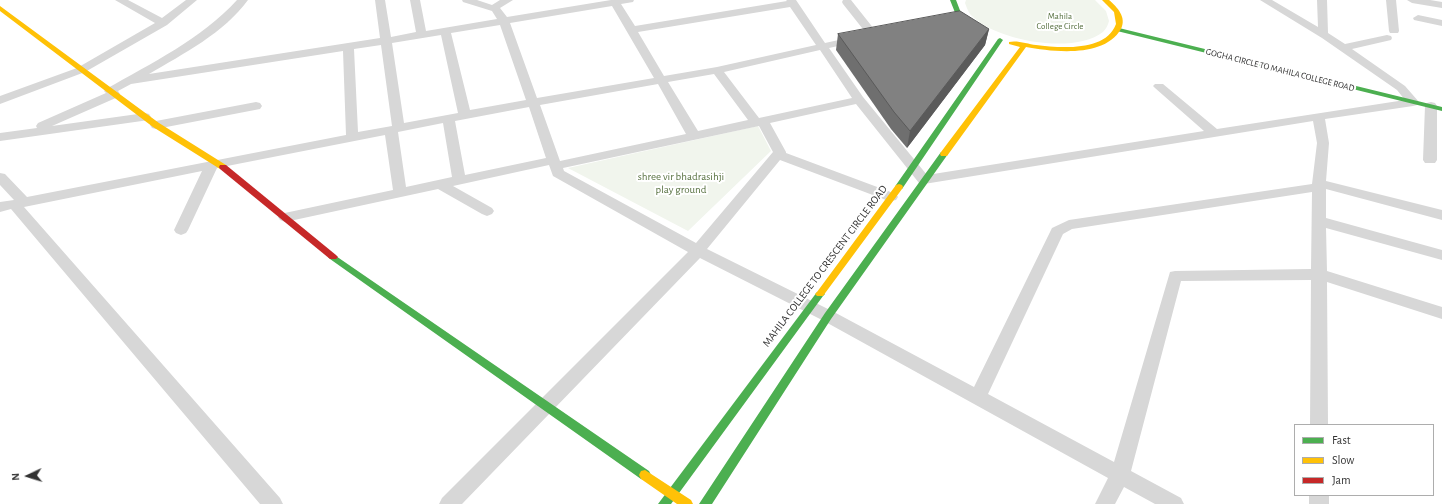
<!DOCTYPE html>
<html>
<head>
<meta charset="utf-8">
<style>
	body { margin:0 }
	#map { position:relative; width:1442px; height:504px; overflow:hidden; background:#fff; font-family:"Alegreya Sans",sans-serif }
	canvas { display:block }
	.legend { position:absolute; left:1294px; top:424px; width:140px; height:72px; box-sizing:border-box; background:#fff; border:1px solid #adadad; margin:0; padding:5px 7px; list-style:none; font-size:12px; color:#333 }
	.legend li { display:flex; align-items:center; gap:8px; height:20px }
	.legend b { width:20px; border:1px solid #adadad }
	.north { position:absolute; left:8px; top:456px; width:40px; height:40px; -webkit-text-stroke:3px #fff; paint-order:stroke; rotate:266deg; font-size:11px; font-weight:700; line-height:16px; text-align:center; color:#333 }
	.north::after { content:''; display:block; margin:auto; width:14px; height:18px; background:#333; clip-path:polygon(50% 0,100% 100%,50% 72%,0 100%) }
</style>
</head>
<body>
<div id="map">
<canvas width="1442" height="504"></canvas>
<ul class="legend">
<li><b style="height:5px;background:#4caf50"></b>Fast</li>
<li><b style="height:5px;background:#ffc107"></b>Slow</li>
<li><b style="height:5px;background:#c62828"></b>Jam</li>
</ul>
<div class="north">N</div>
</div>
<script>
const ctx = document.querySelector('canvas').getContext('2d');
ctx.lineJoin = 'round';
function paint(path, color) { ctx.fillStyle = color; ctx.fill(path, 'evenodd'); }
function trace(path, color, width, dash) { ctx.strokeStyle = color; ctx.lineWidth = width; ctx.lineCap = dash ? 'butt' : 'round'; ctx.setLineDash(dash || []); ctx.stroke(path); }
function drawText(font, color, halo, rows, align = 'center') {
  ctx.font = font + ' "Alegreya Sans",sans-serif'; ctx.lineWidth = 4; ctx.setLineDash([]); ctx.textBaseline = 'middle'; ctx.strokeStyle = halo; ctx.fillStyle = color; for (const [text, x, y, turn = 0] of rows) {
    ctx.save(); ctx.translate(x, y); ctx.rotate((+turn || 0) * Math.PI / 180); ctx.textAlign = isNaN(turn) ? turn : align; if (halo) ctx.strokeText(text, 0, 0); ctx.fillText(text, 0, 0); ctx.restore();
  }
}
const green = new Path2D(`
	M 966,0 L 1095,0 L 1106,11 L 1109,21 C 1108,25 1106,29 1103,32 C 1074,55 994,41 970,14 C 968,11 966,6 965,3 Z
	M 758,126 L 771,151 L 688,231 L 568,168 Z`);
const street = new Path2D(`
	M 115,0 L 128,0 L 162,18 L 186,0 L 197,0 L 167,25 L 85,72 L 0,104 L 0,96 L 77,68 L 155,23 Z
	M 237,0 L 248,0 C 224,33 183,54 149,74 L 380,38 L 375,0 L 385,0 L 391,37 L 416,32 L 410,0 L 420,0 L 426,31 L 497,19 L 492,11 L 463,2 L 462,0 L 477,0 L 492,5 L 500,0 L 513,0 L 500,8 L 507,17 L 611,0 L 634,0 L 633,2 L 621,4 L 635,26 L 787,1 L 786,0 L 796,0 L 825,43 L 857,36 L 861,37 L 862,39 L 861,41 L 829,48 L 863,97 L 927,175 L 1204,131 L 1155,88 L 1153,86 L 1155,84 L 1163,84 L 1217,129 L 1405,100 L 1397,90 L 1322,38 L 1260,0 L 1272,0 L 1318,27 L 1317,0 L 1327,0 L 1328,33 L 1345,44 L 1387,35 L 1391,36 L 1392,38 L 1391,40 L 1352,49 L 1405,86 L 1419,102 L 1417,105 L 1413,106 L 1325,119 L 1329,143 L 1326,181 L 1442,210 L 1442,220 L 1326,189 L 1326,218 L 1442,250 L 1442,260 L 1326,228 L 1327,271 L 1442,307 L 1442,319 L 1327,282 L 1328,425 L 1310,425 L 1311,280 L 1181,281 L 1131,471 L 1181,498 L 1184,504 L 1155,504 L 1124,487 L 1115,504 L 1095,504 L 1108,478 L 822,320 L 700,258 L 462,504 L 439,504 L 442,498 L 688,252 L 553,176 L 549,165 L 453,186 L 492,208 L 494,211 L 492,214 L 487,216 L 482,214 L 438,189 L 285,222 L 280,220 L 278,217 L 280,214 L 393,190 L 385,135 L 217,168 L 188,230 L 186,233 L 181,235 L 176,233 L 174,230 L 202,171 L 24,207 L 280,498 L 283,504 L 260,504 L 11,209 L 0,212 L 0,202 L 14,200 L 0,185 L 0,173 L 5,174 L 27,197 L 346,135 L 343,51 L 131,84 L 118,91 L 120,94 L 118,97 L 52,126 L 145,113 L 149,114 L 151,117 L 149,120 L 0,141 L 0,133 L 37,128 L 36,126 L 38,123 L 106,93 L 104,91 L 106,89 C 152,63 201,39 237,0 ZM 612,6 L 654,78 L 537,98 L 510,23 ZM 790,7 L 816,45 L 717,67 L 664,76 L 638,32 ZM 500,25 L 526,100 L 470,110 L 451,33 ZM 441,35 L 458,113 L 404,123 L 392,43 ZM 381,45 L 392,126 L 358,132 L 354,49 ZM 820,50 L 852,98 L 759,118 L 724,72 ZM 714,74 L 748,120 L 698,131 L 668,82 ZM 658,84 L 686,134 L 560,161 L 540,105 ZM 856,104 L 919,183 L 924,184 L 1313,121 L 1317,143 L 1312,184 L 1069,220 L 1052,228 L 974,387 L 834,312 L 707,249 L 780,160 L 886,200 L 891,201 L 896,200 L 898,197 L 896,194 L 786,153 L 786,152 L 770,123 ZM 529,107 L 546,158 L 465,175 L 455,121 ZM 443,123 L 452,177 L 406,187 L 398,132 ZM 759,126 L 773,152 L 696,243 L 564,171 L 563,168 ZM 1312,192 L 1311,269 L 1175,271 L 1170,272 L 1114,462 L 988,394 L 1063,234 L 1072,229 Z
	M 843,0 L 851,0 L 878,34 L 879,36 L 878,38 L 870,38 L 843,4 L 842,2 Z
	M 1386,0 L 1396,0 L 1399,31 L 1398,33 L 1390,33 L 1389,31 Z
	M 1407,0 L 1430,0 L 1442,2 L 1442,8 L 1412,3 Z
	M 1418,15 L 1442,20 L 1442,26 L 1414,20 L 1413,18 Z
	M 256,102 L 260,103 L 262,106 L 260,109 L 156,129 L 152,128 L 150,125 L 152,122 L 156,121 Z
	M 1431,102 L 1435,103 L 1437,106 L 1437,160 L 1435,163 L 1425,163 L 1423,160 L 1425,106 L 1427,103 Z
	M 1309,495 L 1329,495 L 1329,504 L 1309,504 Z`);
const fast = new Path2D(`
	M 950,0 L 956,0 L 961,13 L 980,29 L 980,31 L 976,31 L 956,15 Z
	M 1119,28 L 1442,107 L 1442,111 L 1117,31 L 1116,30 Z
	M 1000,38 L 1003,40 L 902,189 L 896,189 L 895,187 L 896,185 L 998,39 Z
	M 941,152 L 947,152 L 948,154 L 831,319 L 712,504 L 699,504 L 825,313 Z
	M 333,254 L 649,471 L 651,475 L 649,479 L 645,480 L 641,479 L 330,259 L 328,257 Z
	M 820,291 L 823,292 L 825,294 L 823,296 L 671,504 L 658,504 L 817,292 Z`);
const slow = new Path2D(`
	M 1102,0 L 1109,0 C 1117,7 1127,17 1121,29 C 1104,58 1054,52 1026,47 L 947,156 L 941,156 L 940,154 L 941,152 L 1020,47 L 1009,44 L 1009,42 C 1017,40 1028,44 1036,45 C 1060,48 1106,52 1116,24 L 1114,12 Z
	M 0,6 L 159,123 L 226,165 L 227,167 L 226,169 L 220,169 L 153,127 L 0,11 Z
	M 899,184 L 902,185 L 903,187 L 902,189 L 823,296 L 817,296 L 815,294 L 817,292 L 896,185 Z
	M 645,470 L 691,500 L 693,504 L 677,504 L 641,479 L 639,475 L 641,471 Z`);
const jam = new Path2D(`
	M 220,165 L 226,165 L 336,255 L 338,257 L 336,259 L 330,259 L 220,169 L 219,167 Z`);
const wall = new Path2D(`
	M 989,29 L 985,45 L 907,148 L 891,129 L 836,50 L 838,34 Z`);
const shadedWall = new Path2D(`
	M 989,29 L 985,45 L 907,148 L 910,131 Z`);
const building = new Path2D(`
	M 960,11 L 989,29 L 910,131 L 894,112 L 838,34 Z`);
const farParknames = [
	["Mahila",1060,16],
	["College Circle",1060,26]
];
const farStreetnames = [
	["GOGHA CIRCLE TO MAHILA COLLEGE ROAD",1280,70,14]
];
const parkNames = [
	["shree vir bhadrasihji",681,177],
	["play ground",681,190]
];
const streetNames = [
	["MAHILA COLLEGE TO CRESCENT CIRCLE ROAD",825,266,-53]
];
paint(green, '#f1f5ed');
paint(street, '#d7d7d7');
paint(fast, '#4caf50');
paint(slow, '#ffc107');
paint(jam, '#c62828');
paint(wall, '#6f6f6f');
paint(shadedWall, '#5a5a5a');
paint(building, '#818181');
trace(building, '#5a5a5a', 1);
drawText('9px', '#56703f', '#fff', farParknames);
drawText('9px', '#333', '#fff', farStreetnames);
drawText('11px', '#56703f', '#fff', parkNames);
drawText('11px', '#333', '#fff', streetNames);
</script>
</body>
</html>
